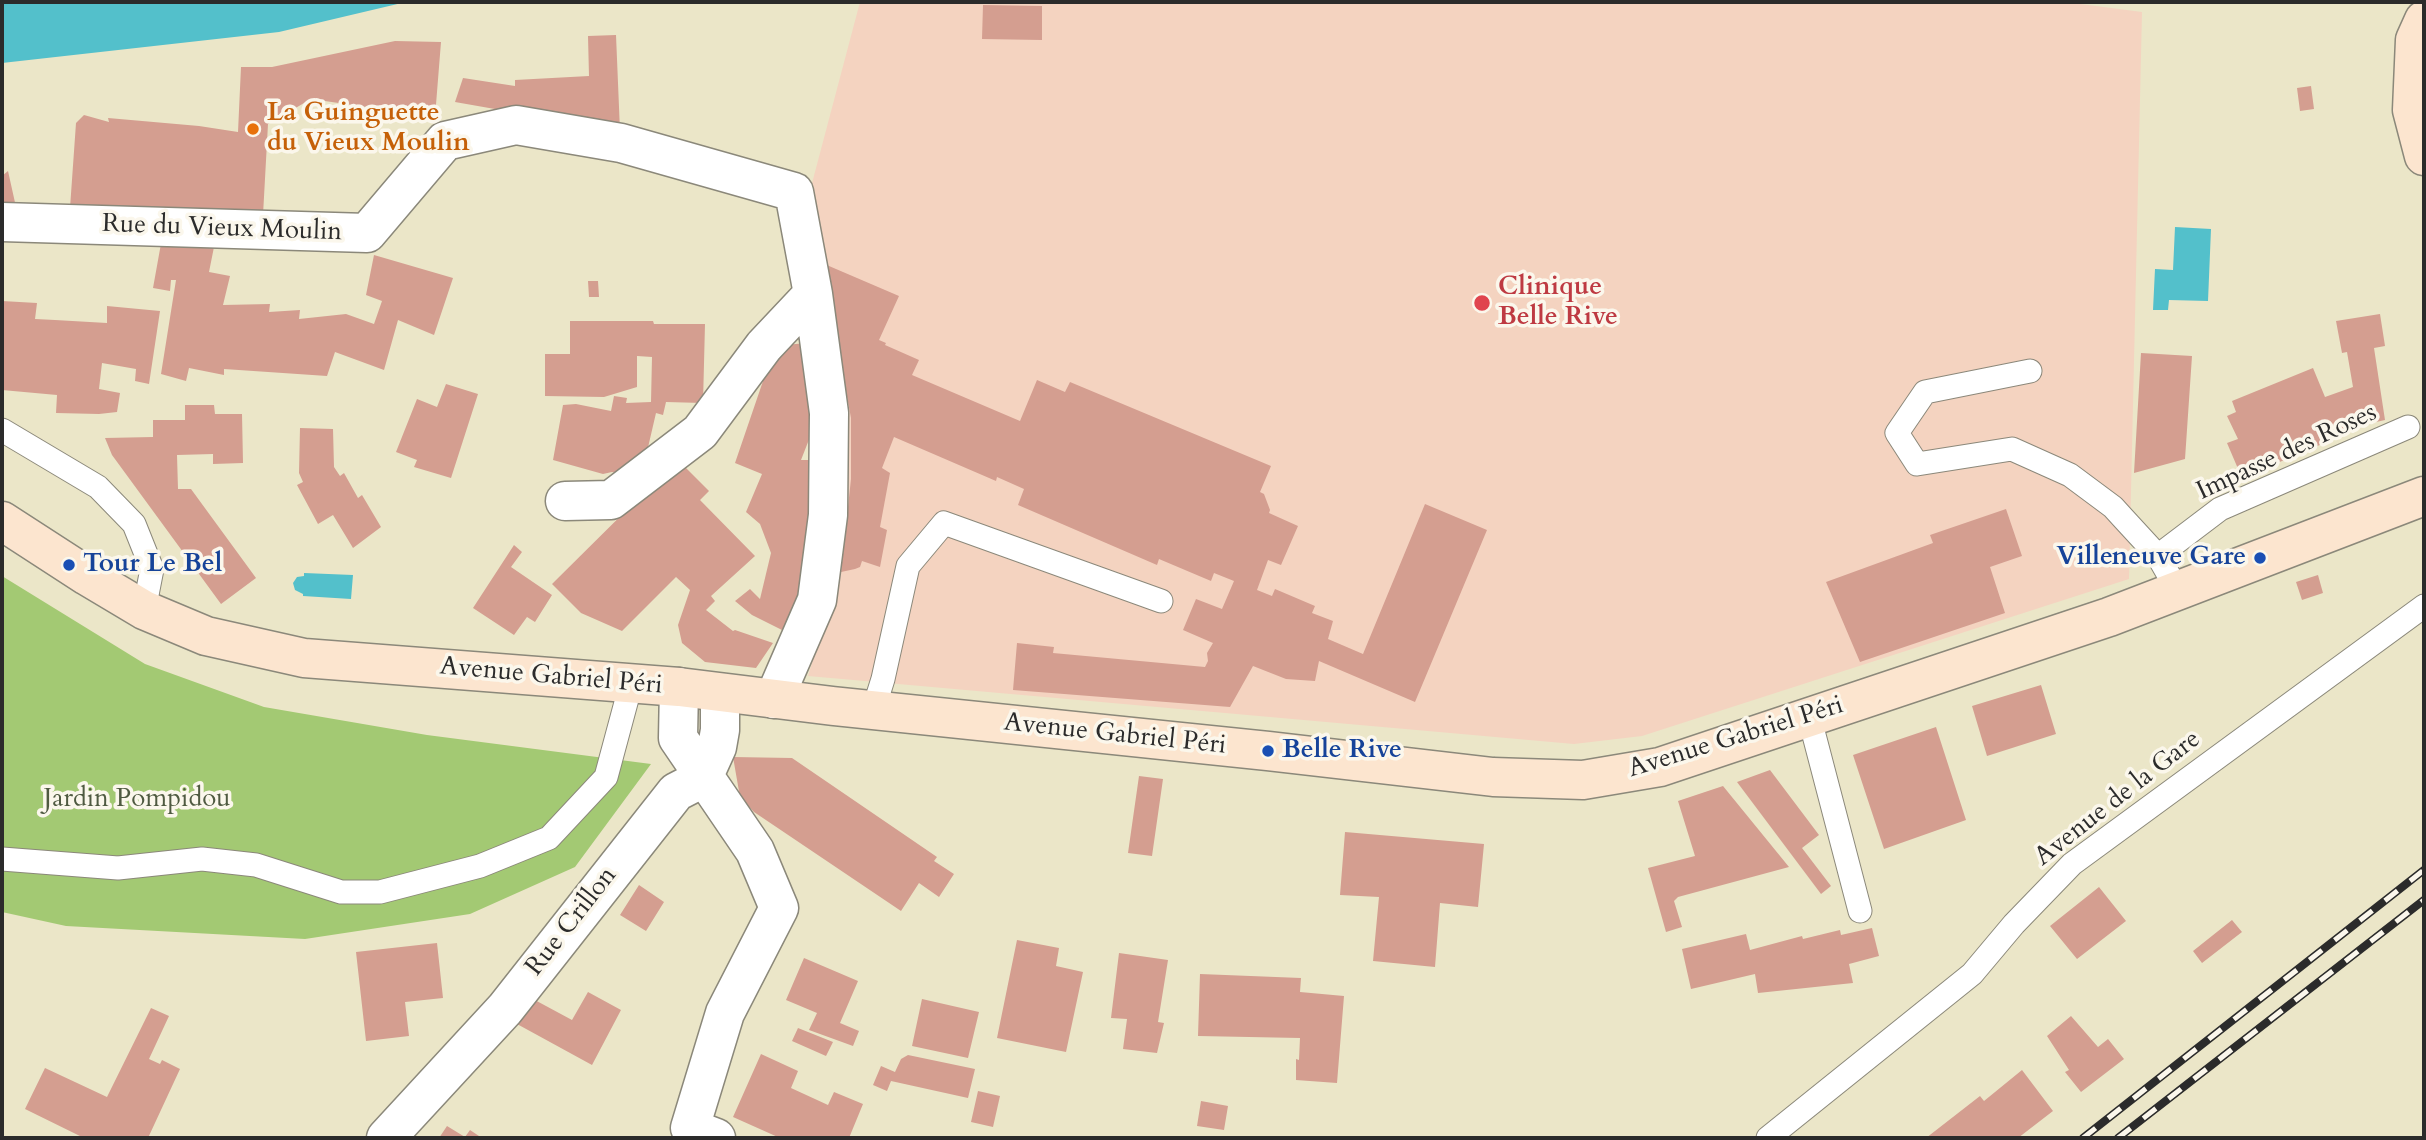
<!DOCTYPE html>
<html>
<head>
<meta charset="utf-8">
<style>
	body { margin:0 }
	#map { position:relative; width:2426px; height:1140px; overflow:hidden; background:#ebe6c8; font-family:Cardo,serif }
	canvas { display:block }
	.frame { position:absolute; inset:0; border:4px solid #2b2b2b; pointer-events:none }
</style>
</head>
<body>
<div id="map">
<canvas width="2426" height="1140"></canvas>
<div class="frame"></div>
</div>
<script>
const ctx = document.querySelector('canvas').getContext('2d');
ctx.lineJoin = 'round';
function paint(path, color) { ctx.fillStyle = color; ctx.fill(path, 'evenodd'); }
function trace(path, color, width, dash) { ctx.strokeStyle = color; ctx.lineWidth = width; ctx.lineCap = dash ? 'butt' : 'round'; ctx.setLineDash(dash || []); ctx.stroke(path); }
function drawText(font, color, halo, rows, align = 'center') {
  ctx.font = font + ' Cardo,serif'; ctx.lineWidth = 7; ctx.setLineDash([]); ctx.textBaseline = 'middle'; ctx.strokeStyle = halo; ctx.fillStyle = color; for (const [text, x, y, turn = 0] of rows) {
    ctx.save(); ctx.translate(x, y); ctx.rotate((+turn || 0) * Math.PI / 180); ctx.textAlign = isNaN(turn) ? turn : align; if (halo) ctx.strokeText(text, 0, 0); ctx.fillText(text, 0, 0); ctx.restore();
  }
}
const built = new Path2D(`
	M 860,2 L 2065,2 L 2142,12 L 2129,579 L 1642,736 L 1574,744 L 808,676 L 839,573 L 811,187 Z`);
const green = new Path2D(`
	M 2,576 L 145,664 L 264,707 L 427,735 L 651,764 L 575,867 L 470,914 L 305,939 L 66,926 L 2,912 Z`);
const water = new Path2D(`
	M 2,2 L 406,2 L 279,32 L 2,63 Z
	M 2175,227 L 2211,229 L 2208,301 L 2169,300 L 2168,310 L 2153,310 L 2155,269 L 2173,270 Z
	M 304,573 L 353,575 L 351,599 L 303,596 L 303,594 L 295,590 L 293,583 L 297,577 L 304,576 Z`);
const building = new Path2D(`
	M 983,5 L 1042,6 L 1042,40 L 982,39 Z
	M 616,35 L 620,131 L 455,102 L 463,78 L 515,86 L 515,80 L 589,76 L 588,36 Z
	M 395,41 L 441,42 L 435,117 L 311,99 L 268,124 L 263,215 L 70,208 L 76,123 L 84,115 L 109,122 L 108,118 L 199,126 L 238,132 L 241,67 L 272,67 Z
	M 2311,86 L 2314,109 L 2300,111 L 2297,88 Z
	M 8,171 L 16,207 L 2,207 L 2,176 Z
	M 162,238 L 215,242 L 209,272 L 230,276 L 223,305 L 270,304 L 269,312 L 300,310 L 299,319 L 346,314 L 374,324 L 382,301 L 366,295 L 374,255 L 453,278 L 434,335 L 398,320 L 384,370 L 335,352 L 327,376 L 224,369 L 224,375 L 189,368 L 186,381 L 161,374 L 176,280 L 171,280 L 170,291 L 153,288 Z
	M 822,263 L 899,296 L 879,340 L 886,343 L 885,345 L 919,360 L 912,375 L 1020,421 L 1037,380 L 1065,392 L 1070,382 L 1271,466 L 1260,492 L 1264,494 L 1270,510 L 1269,513 L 1298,526 L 1281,565 L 1268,560 L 1257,590 L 1272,596 L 1275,589 L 1315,606 L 1312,613 L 1333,621 L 1328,639 L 1363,654 L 1425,504 L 1487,530 L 1415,702 L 1319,661 L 1315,681 L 1286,679 L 1253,666 L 1230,707 L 1013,690 L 1017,643 L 1054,647 L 1053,653 L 1205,667 L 1208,661 L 1207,653 L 1213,643 L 1183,630 L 1196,599 L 1222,609 L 1234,581 L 1214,573 L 1211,581 L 1159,559 L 1157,565 L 1018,505 L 1024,489 L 997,477 L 996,481 L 894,437 L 882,468 L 890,473 L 880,527 L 887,530 L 880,567 L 862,561 L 860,567 L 855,569 L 841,572 L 851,479 L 851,418 Z
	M 588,281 L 598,281 L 599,297 L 589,297 Z
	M 2,301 L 37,303 L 35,319 L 55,320 L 107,323 L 107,306 L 160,311 L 149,384 L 135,381 L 136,369 L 102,363 L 99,389 L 120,393 L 117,412 L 99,414 L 56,413 L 57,395 L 2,390 Z
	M 2380,314 L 2385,346 L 2374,348 L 2385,420 L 2354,427 L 2355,430 L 2242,478 L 2227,443 L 2238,439 L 2227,416 L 2236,412 L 2232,401 L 2313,368 L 2325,397 L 2353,387 L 2347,352 L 2342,353 L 2336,321 Z
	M 570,321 L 653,321 L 654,324 L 705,324 L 703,403 L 666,402 L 663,415 L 656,413 L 646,456 L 623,474 L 612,472 L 603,474 L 553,460 L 563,405 L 576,404 L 611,411 L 614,396 L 627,398 L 626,403 L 651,402 L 652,357 L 637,356 L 637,387 L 604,397 L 545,396 L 545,354 L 570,354 Z
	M 806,343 L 819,414 L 801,460 L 820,460 L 815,567 L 795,610 L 782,630 L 752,615 L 735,601 L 750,589 L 760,599 L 771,553 L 760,524 L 746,512 L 762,474 L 735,463 L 775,346 Z
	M 2141,353 L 2192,356 L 2185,459 L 2134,473 Z
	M 446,384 L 478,394 L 451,478 L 414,467 L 417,460 L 396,452 L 417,399 L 437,407 Z
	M 185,405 L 214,405 L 215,414 L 242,414 L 243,463 L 213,464 L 213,454 L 177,455 L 178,489 L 191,489 L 256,578 L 221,604 L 112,455 L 105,438 L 153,437 L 153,420 L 185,420 Z
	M 300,428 L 333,429 L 334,467 L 340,476 L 344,473 L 358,498 L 362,495 L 381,527 L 353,548 L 333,515 L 318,524 L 297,485 L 303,482 L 299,473 Z
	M 679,461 L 709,491 L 700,500 L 755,556 L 711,596 L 715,601 L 706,610 L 733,631 L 735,630 L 773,643 L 756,668 L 705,662 L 682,643 L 678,625 L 690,590 L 676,577 L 622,631 L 581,613 L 552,584 L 669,468 Z
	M 2006,509 L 2022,556 L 1990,567 L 2005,613 L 1860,662 L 1826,582 L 1933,543 L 1930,535 Z
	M 514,545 L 522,552 L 511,567 L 552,595 L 535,622 L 527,617 L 514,635 L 473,608 Z
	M 2318,575 L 2323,593 L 2302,600 L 2296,582 Z
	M 2041,685 L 2056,734 L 1987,756 L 1972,706 Z
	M 1936,727 L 1966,820 L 1884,849 L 1853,755 Z
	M 733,757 L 792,758 L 937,857 L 934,861 L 954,874 L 939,897 L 919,883 L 901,911 L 754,812 L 740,797 Z
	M 1770,770 L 1819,835 L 1802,848 L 1831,886 L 1821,894 L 1737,782 Z
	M 1139,776 L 1163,779 L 1152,856 L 1128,853 Z
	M 1723,786 L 1789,867 L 1678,897 L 1674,901 L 1682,927 L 1666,932 L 1648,868 L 1695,856 L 1678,801 Z
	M 1345,832 L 1484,844 L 1478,907 L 1440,903 L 1435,967 L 1373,961 L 1379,897 L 1340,895 Z
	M 639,885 L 664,902 L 646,931 L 620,915 Z
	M 2099,887 L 2126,921 L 2077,959 L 2050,926 Z
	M 2232,920 L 2242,932 L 2202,963 L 2193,951 Z
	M 1872,928 L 1879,956 L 1849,964 L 1853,983 L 1758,993 L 1755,974 L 1691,989 L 1682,949 L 1746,934 L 1750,950 L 1802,936 L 1803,939 L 1840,930 L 1841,935 Z
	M 1017,940 L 1059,948 L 1056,966 L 1083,972 L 1066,1052 L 997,1038 Z
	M 437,943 L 443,998 L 405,1002 L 409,1036 L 366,1041 L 356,952 Z
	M 1119,953 L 1168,960 L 1158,1022 L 1164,1023 L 1157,1053 L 1123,1049 L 1127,1019 L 1111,1018 Z
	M 804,958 L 858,981 L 840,1023 L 859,1031 L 853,1046 L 809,1030 L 817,1013 L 786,1000 Z
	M 1200,974 L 1301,978 L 1300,992 L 1344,996 L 1337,1083 L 1296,1080 L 1296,1059 L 1299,1060 L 1300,1038 L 1198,1036 Z
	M 588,992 L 621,1010 L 592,1065 L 517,1024 L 533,999 L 572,1020 Z
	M 922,999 L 979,1012 L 968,1058 L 912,1046 Z
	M 151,1008 L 169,1016 L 149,1059 L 160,1064 L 162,1060 L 180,1069 L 148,1138 L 84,1138 L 25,1109 L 45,1068 L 107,1097 Z
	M 2071,1016 L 2098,1047 L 2108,1039 L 2124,1059 L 2081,1092 L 2065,1072 L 2069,1070 L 2047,1036 Z
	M 798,1028 L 833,1042 L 826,1056 L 792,1041 Z
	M 761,1054 L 798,1071 L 791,1088 L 828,1105 L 834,1092 L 863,1104 L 849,1138 L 780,1138 L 733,1117 Z
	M 908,1055 L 975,1069 L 968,1098 L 891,1081 L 887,1091 L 873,1085 L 881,1066 L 895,1072 L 901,1059 Z
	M 2022,1070 L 2053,1111 L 2018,1138 L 1926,1138 L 1980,1096 L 1984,1101 Z
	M 978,1091 L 1000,1096 L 993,1127 L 971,1122 Z
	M 1201,1101 L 1228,1106 L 1224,1130 L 1197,1126 Z
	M 447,1126 L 465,1137 L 470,1130 L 482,1138 L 439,1138 Z`);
const service = new Path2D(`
	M 2030,371 L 1925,392 L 1897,433 L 1917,464 L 2012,449 L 2070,475 L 2113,507 L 2123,518 L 2158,556 L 2178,591
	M 2,430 L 98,487 L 134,524 L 152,569 L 144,610
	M 2158,556 L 2220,509 L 2408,427
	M 873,711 L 883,679 L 908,566 L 944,523 L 1161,601
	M 1809,716 L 1860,911
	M 2,859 L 118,868 L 202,859 L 256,865 L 341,892 L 380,892 L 480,866 L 549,838 L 606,777 L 631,684
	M 1768,1138 L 1972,974 L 2014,924 L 2072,864 L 2424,606`);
const minor = new Path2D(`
	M 2,222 L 367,233 L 445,141 L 516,125 L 621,143 L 794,192 L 813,294 L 829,413 L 828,515 L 817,600 L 774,699
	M 565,501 L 611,500 L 700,432 L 764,346 L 813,294
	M 679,687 L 678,738 L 755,851 L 779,908 L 725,1013 L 690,1128 L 716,1138
	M 386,1138 L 505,1009 L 676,792 L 703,778 L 717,747 L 720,730 L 720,693`);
const secondary = new Path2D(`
	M 2424,20 L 2415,40 L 2412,110 L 2424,156
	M 2,521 L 87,576 L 144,610 L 206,636 L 304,658 L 679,687 L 833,706 L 1268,751 L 1493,777 L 1583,780 L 1660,767 L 2109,617 L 2424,496`);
const rail = new Path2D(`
	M 2083,1138 L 2424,870
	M 2118,1138 L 2424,900`);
const markers = [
	[253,129,7,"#e8710a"],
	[1482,303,9,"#e0444e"],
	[2260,558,7,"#1a4fb4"],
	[69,565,7,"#1a4fb4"],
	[1268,751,7,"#1a4fb4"]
];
const foodNames = [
	["La Guinguette",267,114],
	["du Vieux Moulin",267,144]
];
const streetNames = [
	["Rue du Vieux Moulin",222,229,2],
	["Impasse des Roses",2287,453,-25],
	["Avenue Gabriel Péri",551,677,5],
	["Avenue Gabriel Péri",1115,735,6],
	["Avenue Gabriel Péri",1736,738,-17],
	["Avenue de la Gare",2118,799,-38],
	["Rue Crillon",572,922,-52]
];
const healthNames = [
	["Clinique",1498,288],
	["Belle Rive",1498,318]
];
const transitNames = [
	["Villeneuve Gare",2246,558,"right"],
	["Tour Le Bel",83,565],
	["Belle Rive",1282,751]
];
const parkNames = [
	["Jardin Pompidou",137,800]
];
paint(built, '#f4d3c0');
paint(green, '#a3c973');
paint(water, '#53c0cb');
paint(building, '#d49e90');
trace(service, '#8b887a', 25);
trace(minor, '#8b887a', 41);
trace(secondary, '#8b887a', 41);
trace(service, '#fff', 23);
trace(minor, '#fff', 38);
trace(secondary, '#fce5cf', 38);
trace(rail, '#2b2b2b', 8);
trace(rail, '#fbf7ec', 5, [16]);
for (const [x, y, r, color] of markers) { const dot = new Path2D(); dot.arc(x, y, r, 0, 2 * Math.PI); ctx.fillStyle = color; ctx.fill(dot); trace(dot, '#fbf7ec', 2.5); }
drawText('bold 26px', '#c56008', '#fbf7ec', foodNames, 'left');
drawText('26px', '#2b2b2b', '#fbf7ec', streetNames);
drawText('bold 26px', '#be3a42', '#fbf7ec', healthNames, 'left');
drawText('bold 26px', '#164399', '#fbf7ec', transitNames, 'left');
drawText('26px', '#4f5a41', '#fbf7ec', parkNames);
</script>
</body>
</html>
